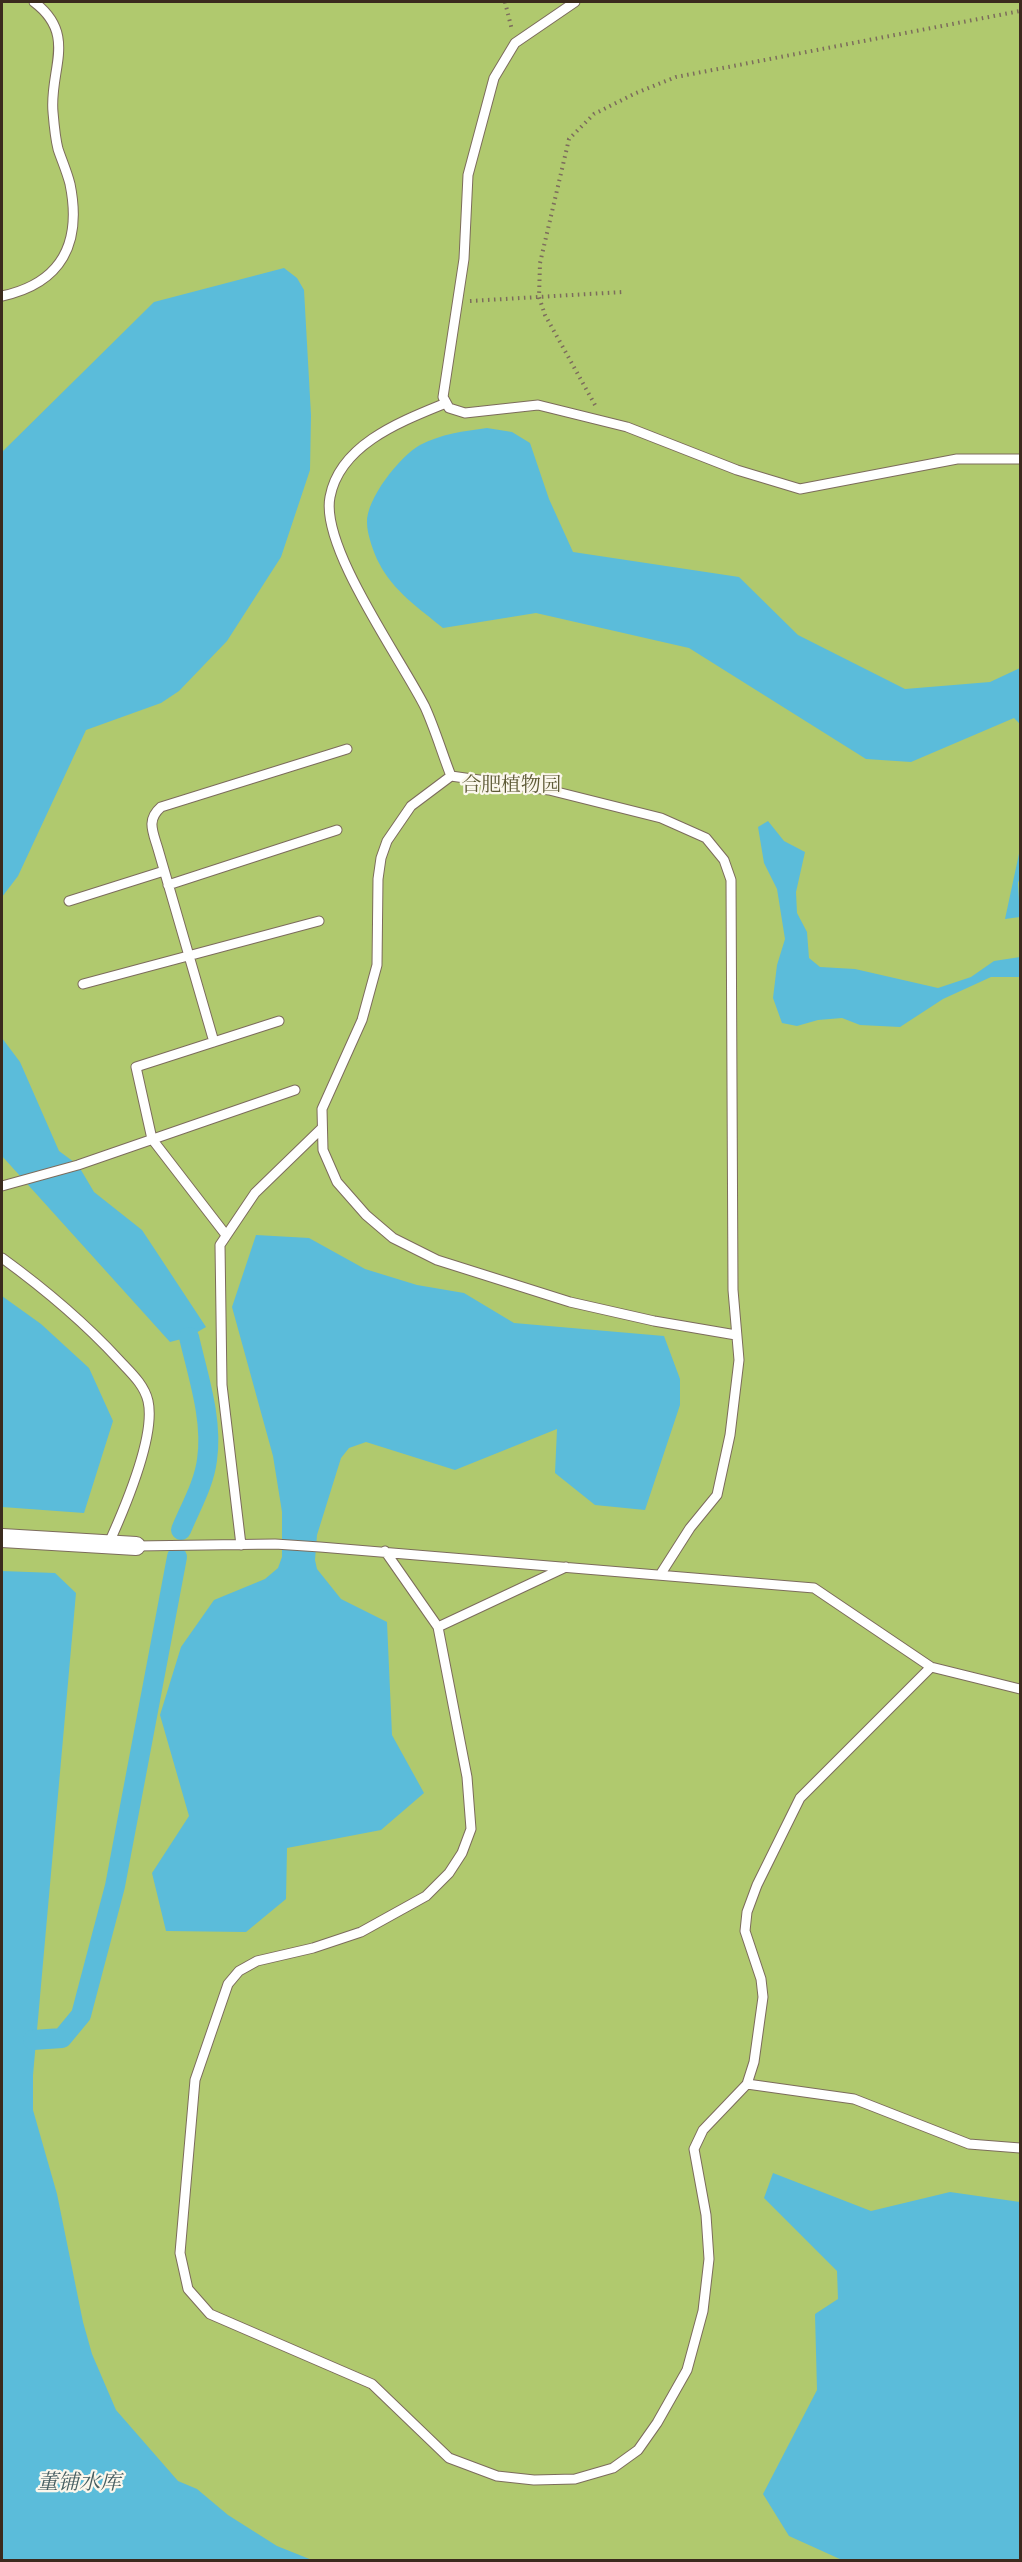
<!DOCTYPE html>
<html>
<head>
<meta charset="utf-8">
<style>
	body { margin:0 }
	#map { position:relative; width:1022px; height:2562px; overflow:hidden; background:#f5e6cf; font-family:"IM FELL French Canon",serif }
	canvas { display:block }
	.frame { position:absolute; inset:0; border:3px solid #3b2a1e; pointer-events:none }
</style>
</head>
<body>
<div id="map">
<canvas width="1022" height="2562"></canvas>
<div class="frame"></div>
</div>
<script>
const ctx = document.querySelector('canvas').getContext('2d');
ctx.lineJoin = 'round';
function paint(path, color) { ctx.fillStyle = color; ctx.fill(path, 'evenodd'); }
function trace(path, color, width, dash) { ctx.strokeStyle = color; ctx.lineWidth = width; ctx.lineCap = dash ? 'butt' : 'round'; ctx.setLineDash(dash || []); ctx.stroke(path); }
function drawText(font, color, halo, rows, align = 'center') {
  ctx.font = font + ' "IM FELL French Canon","Noto Serif SC",serif'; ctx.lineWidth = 4.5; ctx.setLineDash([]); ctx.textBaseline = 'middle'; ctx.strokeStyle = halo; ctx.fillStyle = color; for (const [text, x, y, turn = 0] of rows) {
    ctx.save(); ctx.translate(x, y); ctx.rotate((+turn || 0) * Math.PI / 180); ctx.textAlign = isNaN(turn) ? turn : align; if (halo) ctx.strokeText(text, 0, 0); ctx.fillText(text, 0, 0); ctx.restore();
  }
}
const green = new Path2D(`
	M 2,2 L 1020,2 L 1020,2560 L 2,2560 Z`);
const water = new Path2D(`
	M 284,268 L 297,278 L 304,290 L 311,415 L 310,470 L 281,557 L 227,641 L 179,691 L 161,703 L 86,730 L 18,876 L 2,897 L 2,452 L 154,302 Z
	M 487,428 L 512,432 L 530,443 L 549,499 L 573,552 L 739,577 L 798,635 L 905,689 L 990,682 L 1020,668 L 1020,724 L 1014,718 L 911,762 L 866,759 L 689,648 L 536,613 L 443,628 C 420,609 393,591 379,563 C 374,554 367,534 367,523 C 366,499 400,456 420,445 C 441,434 464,431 487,428 Z
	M 768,821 L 784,841 L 805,852 L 796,892 L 797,913 L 807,932 L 809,958 L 820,967 L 855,969 L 938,988 L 971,977 L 994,961 L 1020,957 L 1020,977 L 991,977 L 943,999 L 900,1027 L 860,1025 L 842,1018 L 818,1020 L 797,1026 L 782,1023 L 773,998 L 777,965 L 785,939 L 777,889 L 764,863 L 758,827 Z
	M 1020,849 L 1020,877 L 1018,883 L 1020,917 L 1005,919 Z
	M 2,1038 L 20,1062 L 59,1151 L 78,1165 L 94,1192 L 142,1230 L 206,1327 L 189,1337 L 170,1342 L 2,1156 Z
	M 256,1235 L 309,1238 L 365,1269 L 417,1285 L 464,1293 L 514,1323 L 664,1336 L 680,1379 L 680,1405 L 645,1510 L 595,1505 L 555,1473 L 557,1429 L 455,1470 L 366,1442 L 349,1448 L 341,1458 L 317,1535 L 315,1560 L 317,1569 L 341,1599 L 387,1622 L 392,1735 L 424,1793 L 381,1830 L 287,1848 L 286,1899 L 246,1932 L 166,1931 L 152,1873 L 189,1816 L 160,1715 L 181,1647 L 214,1600 L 265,1579 L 278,1568 L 282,1557 L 282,1512 L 273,1456 L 232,1307 Z
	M 2,1296 L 41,1324 L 89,1368 L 113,1421 L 84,1513 L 2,1507 Z
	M 2,1571 L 55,1573 L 76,1593 L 33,2075 L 33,2110 L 57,2194 L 83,2322 L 92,2354 L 116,2410 L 178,2481 L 197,2489 L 228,2515 L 277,2546 L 312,2560 L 2,2560 Z
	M 773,2173 L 871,2211 L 950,2192 L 1020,2202 L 1020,2560 L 842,2560 L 789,2536 L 763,2494 L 817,2390 L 815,2314 L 838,2299 L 837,2271 L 764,2198 Z`);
const canal = new Path2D(`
	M 181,1530 C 190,1508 204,1484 207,1460 C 213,1420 198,1376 189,1337
	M 33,2040 L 62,2038 L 81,2015 L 115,1886 L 177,1557`);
const path = new Path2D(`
	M 505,2 L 512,30
	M 470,301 L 623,292
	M 595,405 L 545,315 L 539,297 L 540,263 L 569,139 L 594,114 L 636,93 L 676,77 L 1020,11`);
const lane = new Path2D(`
	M 575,2 L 515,43 L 494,78 L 468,175 L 464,259 L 443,397 L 449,408 L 465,413 L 538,405 L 627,427 L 737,470 L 800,489 L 957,459 L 1020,459
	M 2,296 C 62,283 82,243 70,184 C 67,172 62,161 58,149 C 55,137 54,124 53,112 C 49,70 78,35 34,2
	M 446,403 C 402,421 340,444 330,497 C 320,547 401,659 425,707 C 435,729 442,753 451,776 L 549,790 L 661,818 L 706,838 L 724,860 L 731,880 L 733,1290 L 739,1360 L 730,1435 L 717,1495 L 690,1528 L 660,1575
	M 451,776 L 411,806 L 387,841 L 381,858 L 378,879 L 377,965 L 362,1020 L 322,1109 L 323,1150 L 337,1182 L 366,1215 L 393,1238 L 437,1260 L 570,1302 L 654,1321 L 736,1335
	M 168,885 L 337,830
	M 69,901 L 164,871
	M 83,984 L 319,921
	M 214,1042 L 158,849 C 153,832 146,820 161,807 L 347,749
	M 2,1186 L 78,1165 L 295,1090
	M 226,1235 L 152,1139 L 136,1067 L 279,1021
	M 2,1258 C 46,1290 82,1320 119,1360 C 130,1372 144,1384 148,1401 C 156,1436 123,1512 108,1545
	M 241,1545 L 222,1385 L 220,1245 L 255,1193 L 321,1129
	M 136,1546 L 275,1544 L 320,1547 L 814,1588 L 931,1667 L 1020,1689
	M 385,1551 L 438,1627 L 467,1777 L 471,1829 L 462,1853 L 449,1873 L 426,1896 L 361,1932 L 313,1948 L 257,1961 L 239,1971 L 228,1984 L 195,2080 L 180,2253 L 188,2289 L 210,2314 L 372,2384 L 449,2458 L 497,2476 L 534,2480 L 575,2479 L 613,2468 L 638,2450 L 657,2423 L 687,2370 L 703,2311 L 709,2259 L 706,2215 L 694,2149 L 703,2130 L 747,2084 L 754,2062 L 763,1997 L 761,1979 L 745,1931 L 747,1912 L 757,1885 L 800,1798 L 931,1667
	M 438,1627 L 566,1567
	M 747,2084 L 854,2099 L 969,2144 L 1020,2148`);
const street = new Path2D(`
	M 2,1538 L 136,1546`);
const parkNames = [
	["合肥植物园",511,786]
];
const waterNames = [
	["董铺水库",79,2484]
];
paint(green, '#b0c96e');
paint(water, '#5bbcda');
trace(canal, '#5bbcda', 20);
trace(lane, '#7c6c5c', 11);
trace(street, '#7c6c5c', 20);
trace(path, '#7c6c5c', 4, [1.5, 4.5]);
trace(lane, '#fff', 9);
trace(street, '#fff', 18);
drawText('20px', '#5e5a36', '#fbf7ec', parkNames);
drawText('italic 21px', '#465d60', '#fbf7ec', waterNames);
</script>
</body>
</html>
